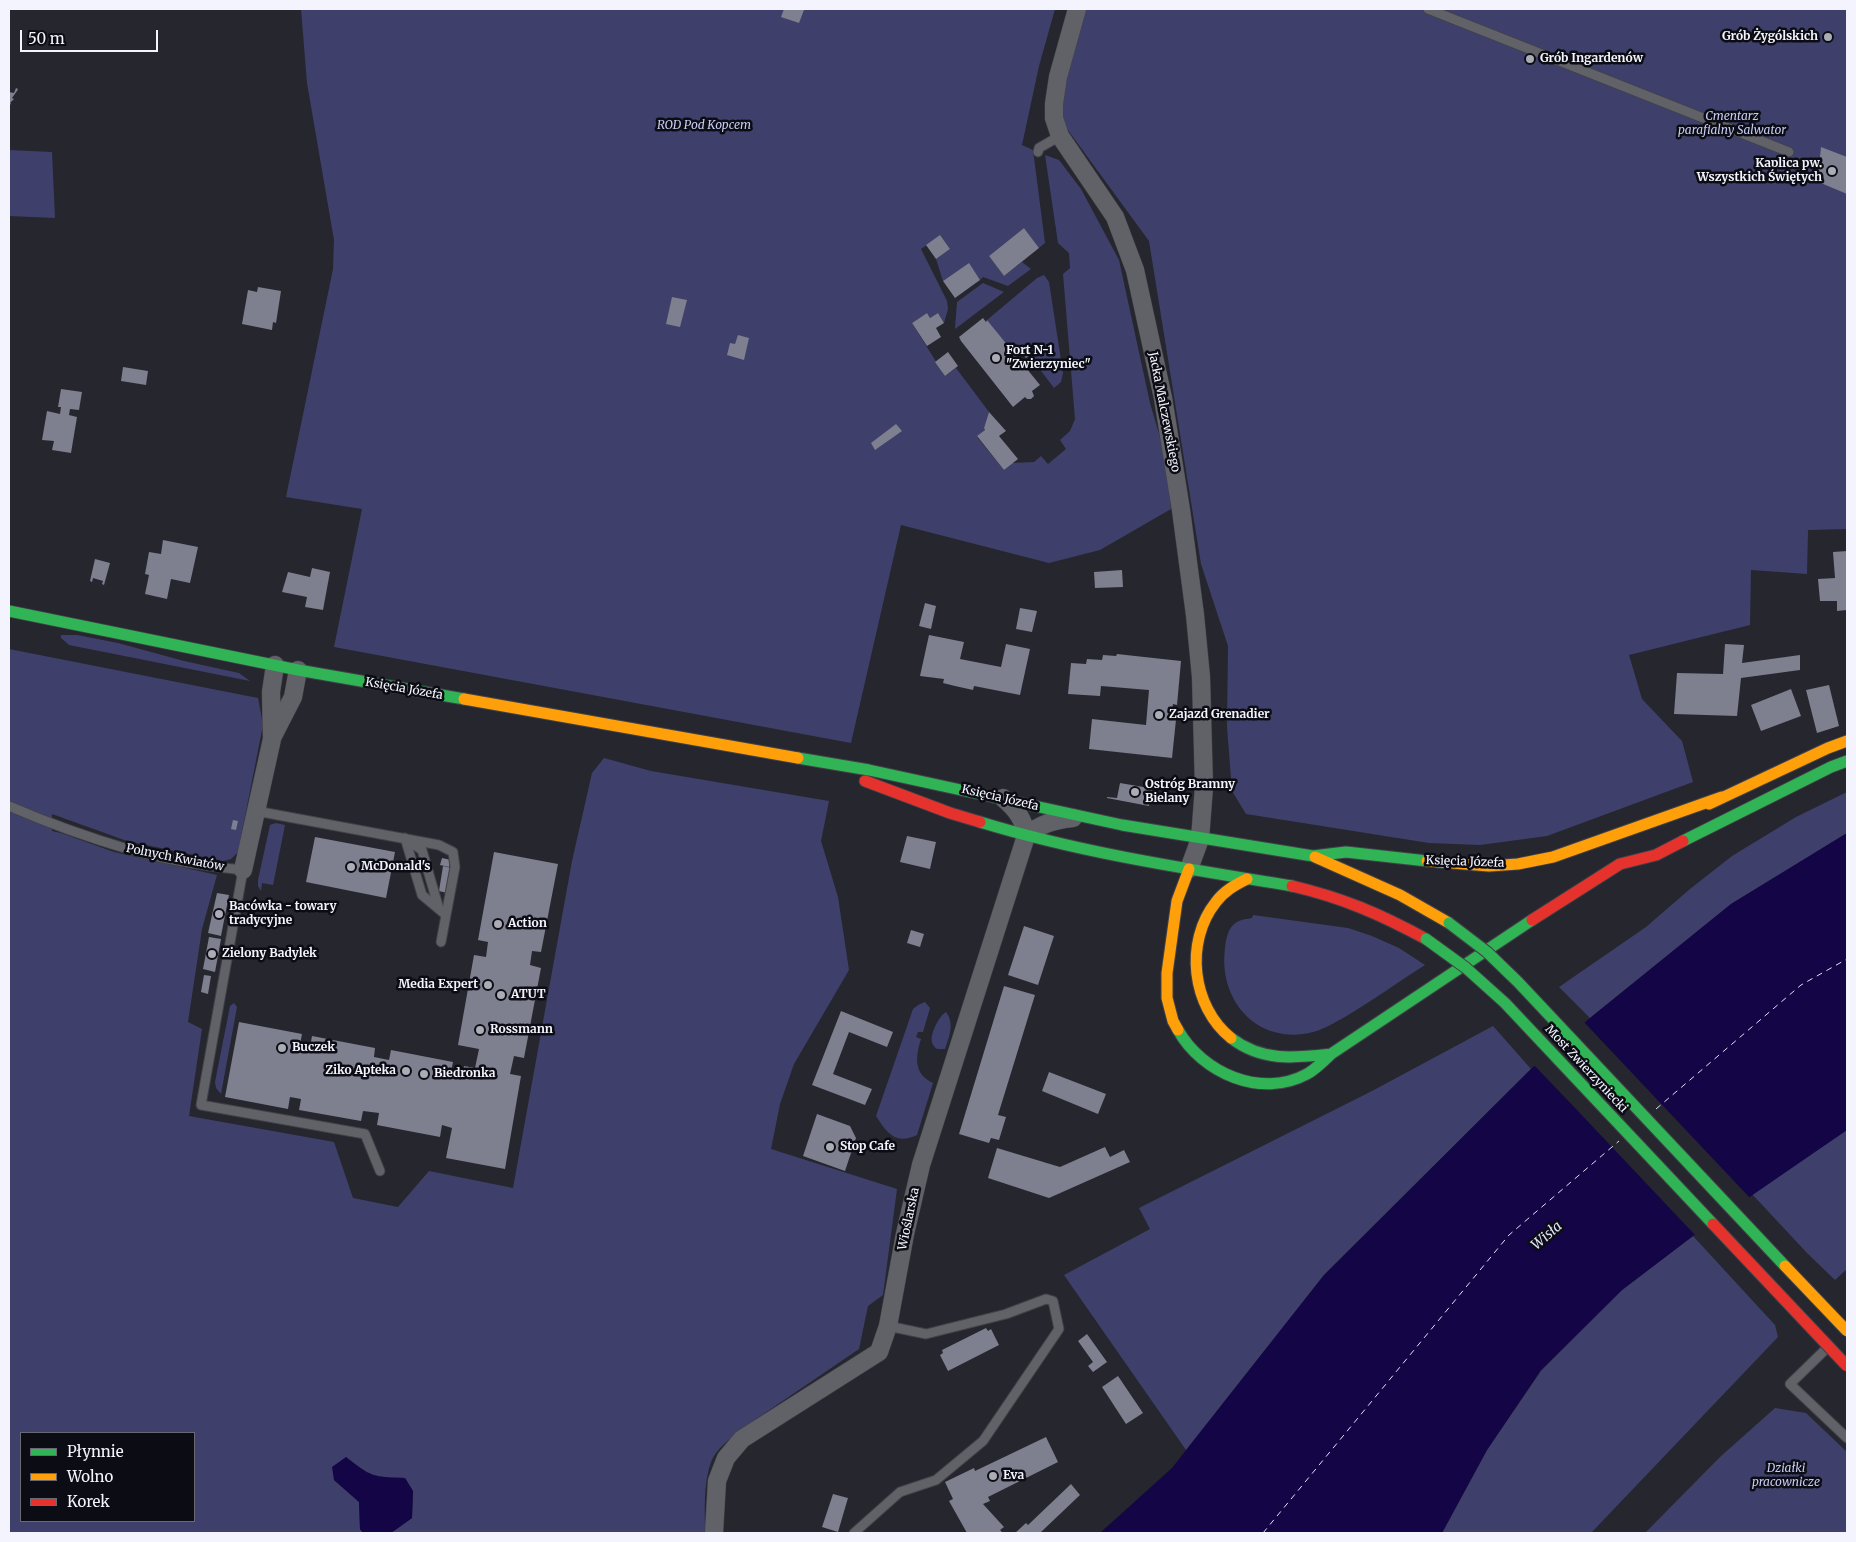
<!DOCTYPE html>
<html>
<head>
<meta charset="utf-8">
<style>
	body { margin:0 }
	#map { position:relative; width:1856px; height:1542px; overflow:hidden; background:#26262e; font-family:Merriweather,serif }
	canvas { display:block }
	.frame { position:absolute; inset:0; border:10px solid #f3f4fe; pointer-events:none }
	.legend { position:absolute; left:20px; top:1432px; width:175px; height:90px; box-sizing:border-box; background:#0c0d14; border:1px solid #686972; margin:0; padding:6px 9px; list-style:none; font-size:15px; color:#f3f4fe }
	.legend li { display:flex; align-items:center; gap:10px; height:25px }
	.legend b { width:25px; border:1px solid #686972 }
	.scale { position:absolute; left:20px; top:30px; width:138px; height:22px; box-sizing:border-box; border:2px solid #f3f4fe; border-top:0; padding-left:6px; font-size:15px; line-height:18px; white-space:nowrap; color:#f3f4fe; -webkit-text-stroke:4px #0c0d14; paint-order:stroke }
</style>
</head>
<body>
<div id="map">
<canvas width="1856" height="1542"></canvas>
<div class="frame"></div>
<ul class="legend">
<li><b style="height:6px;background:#30b455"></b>Płynnie</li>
<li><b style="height:6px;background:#ff9f0a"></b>Wolno</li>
<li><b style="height:6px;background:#e5322d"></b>Korek</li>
</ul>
<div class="scale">50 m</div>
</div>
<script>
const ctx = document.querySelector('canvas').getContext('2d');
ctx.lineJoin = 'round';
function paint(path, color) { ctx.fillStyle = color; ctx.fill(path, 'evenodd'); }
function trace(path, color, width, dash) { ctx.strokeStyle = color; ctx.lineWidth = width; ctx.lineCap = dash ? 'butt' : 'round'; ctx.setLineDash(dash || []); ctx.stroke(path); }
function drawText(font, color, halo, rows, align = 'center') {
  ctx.font = font + ' Merriweather,serif'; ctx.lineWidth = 5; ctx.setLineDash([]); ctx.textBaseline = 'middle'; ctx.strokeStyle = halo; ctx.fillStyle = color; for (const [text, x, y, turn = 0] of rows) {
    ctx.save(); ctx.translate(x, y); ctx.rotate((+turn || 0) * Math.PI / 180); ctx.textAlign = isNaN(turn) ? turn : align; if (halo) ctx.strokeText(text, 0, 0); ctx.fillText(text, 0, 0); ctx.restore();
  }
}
const green = new Path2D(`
	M 301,9 L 1055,9 L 1039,66 L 1022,145 L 1033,150 L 1045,243 L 1039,248 L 1024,228 L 989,256 L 1004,276 L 1022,262 L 1031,269 L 1008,286 L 983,277 L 980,280 L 968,264 L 943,281 L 936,259 L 950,249 L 940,236 L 921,249 L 947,301 L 948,309 L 944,323 L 938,313 L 930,318 L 927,313 L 912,323 L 945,376 L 956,368 L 989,412 L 984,428 L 985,430 L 977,437 L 1004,470 L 1012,463 L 1034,462 L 1041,456 L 1048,464 L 1066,449 L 1060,440 L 1070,431 L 1075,419 L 1063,274 L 1070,268 L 1069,253 L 1058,243 L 1045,155 L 1059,160 L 1081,189 L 1119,260 L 1150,403 L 1166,458 L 1171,509 L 1100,550 L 1049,563 L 901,525 L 851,743 L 334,647 L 362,509 L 286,497 L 333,269 L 334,240 L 307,83 Z
	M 1085,9 L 1847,9 L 1847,529 L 1808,530 L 1807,574 L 1751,570 L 1750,625 L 1629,655 L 1642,699 L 1682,741 L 1693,782 L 1547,836 L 1480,845 L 1429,843 L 1246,814 L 1232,791 L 1227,727 L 1228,646 L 1201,564 L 1149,241 L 1062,122 L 1064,86 Z
	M 9,150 L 52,152 L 55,218 L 9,216 Z
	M 1044,275 L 1049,282 L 1063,373 L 1061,382 L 1054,388 L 1029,355 L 1031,353 L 1026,347 L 1023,348 L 1007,345 L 987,320 L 1037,278 Z
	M 983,283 L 1004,292 L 955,329 L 957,302 Z
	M 61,635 L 77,635 L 118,643 L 184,661 L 239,673 L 250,681 L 69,645 L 61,638 Z
	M 9,649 L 258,698 L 263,725 L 238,852 L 231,859 L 223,861 L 127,841 L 52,814 L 52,831 L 61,833 L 114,852 L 217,875 L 202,929 L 188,1022 L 202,1029 L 189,1116 L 334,1142 L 353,1198 L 398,1207 L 429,1171 L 513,1188 L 572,861 L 592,773 L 604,758 L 651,771 L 829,801 L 821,841 L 838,897 L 849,970 L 794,1064 L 780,1104 L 771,1149 L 897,1189 L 883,1295 L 868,1306 L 859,1349 L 740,1430 C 730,1439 716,1449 711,1462 C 703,1484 705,1510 705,1533 L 391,1533 L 412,1518 L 413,1491 L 405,1478 C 373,1477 371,1477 346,1457 L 334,1480 L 359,1502 L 360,1529 L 363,1533 L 9,1533 ZM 21,1433 L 194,1433 L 194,1521 L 21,1521 Z
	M 1847,792 L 1847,833 L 1731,904 L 1590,1018 L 1559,987 L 1646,927 L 1690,889 L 1732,856 L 1796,817 Z
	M 276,823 L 285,825 L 273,885 L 262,883 L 261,891 L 258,886 L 258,880 L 270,825 Z
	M 1253,915 L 1348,928 L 1372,936 L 1399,948 L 1425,965 C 1398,982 1372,1001 1345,1017 C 1335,1022 1325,1029 1313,1032 C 1259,1046 1218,1002 1225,948 C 1226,939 1228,927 1237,922 C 1242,919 1247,919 1252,918 Z
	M 925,1002 L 930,1008 L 923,1032 L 918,1032 L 916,1037 L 921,1039 C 915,1058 914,1074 933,1083 L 917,1135 C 895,1145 887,1133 876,1116 L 913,1009 L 918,1005 Z
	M 234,1003 L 237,1007 L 221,1094 L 216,1088 L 215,1082 L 230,1006 Z
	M 946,1012 C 955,1024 949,1037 945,1049 L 937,1049 C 935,1047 933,1046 932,1042 C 930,1034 939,1016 946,1012 Z
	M 1493,1026 L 1531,1069 L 1324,1275 L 1186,1450 L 1064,1275 L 1150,1229 L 1139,1208 L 1372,1091 Z
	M 1847,1130 L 1847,1269 L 1835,1280 L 1807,1253 L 1752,1194 Z
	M 1693,1236 L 1775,1325 L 1778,1337 L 1591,1533 L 1442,1533 L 1487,1450 L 1541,1371 L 1622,1290 Z
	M 1775,1408 L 1806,1413 L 1847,1452 L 1847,1533 L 1645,1533 L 1720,1457 Z`);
const water = new Path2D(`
	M 1847,833 L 1847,1130 L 1693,1236 L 1622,1290 L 1541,1370 L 1487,1450 L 1442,1533 L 1100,1533 L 1172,1468 L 1324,1275 L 1531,1069 L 1590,1018 L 1731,904 Z
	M 346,1457 C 371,1477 373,1477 405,1478 L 413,1491 L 412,1518 L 391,1533 L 363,1533 L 360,1529 L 359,1502 L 334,1480 L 332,1467 Z`);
const pier = new Path2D(`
	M 1583,1021 L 1750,1198 L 1696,1236 L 1576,1109 L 1533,1064 Z`);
const ferry = new Path2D(`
	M 1656,1109 L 1801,985 L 1847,959
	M 1263,1533 L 1509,1235 L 1619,1141`);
const building = new Path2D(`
	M 784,9 L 804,10 L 799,23 L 781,17 Z
	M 16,88 L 18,89 L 17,91 L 12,98 L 14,99 L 10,103 L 11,103 L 10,105 L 9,92 L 14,93 Z
	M 1821,147 L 1847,157 L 1847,194 L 1809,178 L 1814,170 L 1817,171 L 1822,157 L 1820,157 Z
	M 1024,228 L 1039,248 L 1004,276 L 989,256 Z
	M 940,235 L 950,249 L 936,259 L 926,245 Z
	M 969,263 L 980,280 L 955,298 L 943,281 Z
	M 258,287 L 281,291 L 276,323 L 273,322 L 272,330 L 242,324 L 248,290 L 257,292 Z
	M 672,297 L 687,300 L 680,327 L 666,324 Z
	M 927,313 L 930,318 L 938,313 L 944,323 L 936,328 L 941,337 L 927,346 L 912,323 Z
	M 983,318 L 986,322 L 987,320 L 1040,385 L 1032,391 L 1034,396 L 1031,399 L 1027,399 L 1025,397 L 1013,407 L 961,341 L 959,337 Z
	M 738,335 L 749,338 L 744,360 L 727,355 L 730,343 L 735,344 Z
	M 1026,347 L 1031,354 L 1026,358 L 1020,351 Z
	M 948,352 L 958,366 L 945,376 L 935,362 Z
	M 123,367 L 148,371 L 146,385 L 121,381 Z
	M 61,389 L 82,392 L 79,410 L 70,409 L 69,415 L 77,417 L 71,453 L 52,450 L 54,441 L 42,440 L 47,411 L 60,414 L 61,407 L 58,407 Z
	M 989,412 L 1006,431 L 999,436 L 1018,459 L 1004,470 L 977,436 L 985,430 L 984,428 Z
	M 896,424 L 902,431 L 875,450 L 871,443 Z
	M 163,540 L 198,547 L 190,583 L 171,579 L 167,599 L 145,594 L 149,575 L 145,574 L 149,552 L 161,554 Z
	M 1847,551 L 1847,610 L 1837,611 L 1837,601 L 1820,601 L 1818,579 L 1835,578 L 1833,552 Z
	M 95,559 L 110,563 L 104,585 L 102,584 L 103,581 L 93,578 L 92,582 L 90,581 Z
	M 312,568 L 330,572 L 323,610 L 305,607 L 307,597 L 282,592 L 288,572 L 310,577 Z
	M 1122,570 L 1123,587 L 1095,588 L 1094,572 Z
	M 925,603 L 936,606 L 931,629 L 919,626 Z
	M 1020,608 L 1037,611 L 1032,632 L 1016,629 Z
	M 929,635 L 964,642 L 960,659 L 1001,667 L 1006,644 L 1030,649 L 1020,695 L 974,686 L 973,690 L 955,686 L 943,683 L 944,679 L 920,676 Z
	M 1725,644 L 1744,645 L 1742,663 L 1800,655 L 1800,670 L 1741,678 L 1737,716 L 1674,714 L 1677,673 L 1723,674 Z
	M 1117,654 L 1181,661 L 1177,705 L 1173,704 L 1172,710 L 1177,710 L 1172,758 L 1089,749 L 1092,719 L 1146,725 L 1149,690 L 1101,686 L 1100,696 L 1068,694 L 1071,663 L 1086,664 L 1087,659 L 1102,660 L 1103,655 L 1116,656 Z
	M 1829,685 L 1839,726 L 1817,733 L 1806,690 Z
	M 1791,689 L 1801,716 L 1761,731 L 1751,705 Z
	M 1151,778 L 1154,778 L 1149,806 L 1107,798 L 1107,797 L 1117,798 L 1120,783 L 1149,788 Z
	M 233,820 L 238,821 L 236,830 L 231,829 Z
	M 907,836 L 936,842 L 930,869 L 900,862 Z
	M 315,837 L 395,852 L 386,898 L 306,882 Z
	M 494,852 L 558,864 L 541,952 L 532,951 L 530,965 L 541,968 L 524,1058 L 514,1056 L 510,1074 L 521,1076 L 505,1169 L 446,1158 L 452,1128 L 442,1125 L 440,1137 L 377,1125 L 379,1113 L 363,1111 L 361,1121 L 299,1110 L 301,1099 L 290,1097 L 288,1109 L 225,1097 L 239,1022 L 302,1034 L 300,1045 L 310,1047 L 312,1036 L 375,1048 L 374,1057 L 389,1060 L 391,1050 L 453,1062 L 451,1072 L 463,1075 L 464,1066 L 475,1068 L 479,1049 L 458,1045 L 474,955 L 486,957 L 488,942 L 478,940 Z
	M 442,858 L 451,860 L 449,867 L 440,865 Z
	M 443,866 L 451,868 L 447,893 L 439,891 Z
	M 217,893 L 229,895 L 221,936 L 208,933 Z
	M 1024,926 L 1054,936 L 1038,985 L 1008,975 Z
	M 911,930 L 924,934 L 920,947 L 907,943 Z
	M 209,937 L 221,939 L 215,972 L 203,969 Z
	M 204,975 L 211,976 L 208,994 L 201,992 Z
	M 1004,986 L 1035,995 L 998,1115 L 1006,1117 L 999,1140 L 991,1138 L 989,1143 L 959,1134 Z
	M 841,1011 L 893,1032 L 887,1047 L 849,1032 L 833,1074 L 872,1089 L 865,1105 L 812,1085 Z
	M 1049,1072 L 1106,1094 L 1098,1114 L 1042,1091 Z
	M 817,1114 L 850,1126 L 856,1138 L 845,1171 L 803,1156 Z
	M 1105,1147 L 1110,1157 L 1124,1150 L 1130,1162 L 1049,1198 L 988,1178 L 997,1148 L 1060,1167 Z
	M 986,1328 L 988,1331 L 991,1329 L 999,1345 L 948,1371 L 940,1355 L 943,1353 L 942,1350 Z
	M 1087,1334 L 1107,1362 L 1093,1372 L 1088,1366 L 1093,1362 L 1078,1341 Z
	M 1118,1376 L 1143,1413 L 1126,1424 L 1102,1387 Z
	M 1046,1437 L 1058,1462 L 988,1497 L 990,1501 L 983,1504 L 1004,1527 L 1000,1530 L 1003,1533 L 967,1533 L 949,1501 L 953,1499 L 945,1482 L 974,1468 L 975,1471 Z
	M 1071,1484 L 1080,1495 L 1040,1533 L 1015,1533 L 1026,1523 L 1028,1525 Z
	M 833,1494 L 848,1498 L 838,1532 L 822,1527 Z`);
const lane = new Path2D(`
	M 1428,9 L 1789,152
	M 1038,152 L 1039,148 L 1060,136
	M 9,806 C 48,823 90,838 131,850 C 167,861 205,866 243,870 L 201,1105 L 365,1134 L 380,1171
	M 256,811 L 439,845 L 453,852 L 455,867 L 441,942
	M 405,838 L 422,895 L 446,915
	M 407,840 L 422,850 L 439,909
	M 1828,1347 L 1790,1384 L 1847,1438
	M 854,1533 L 900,1492 L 936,1480 L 983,1441 L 1059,1329 L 1053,1301 L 1046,1299 L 1006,1314 L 926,1334 L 888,1326`);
const street = new Path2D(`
	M 1077,9 L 1058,77 L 1054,104 L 1054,118 L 1060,136 L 1115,217 L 1135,270 L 1163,398 L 1181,510 L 1195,615 L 1201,677 L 1204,787 L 1200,839 L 1189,869
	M 273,736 L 293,697 L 298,670
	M 1026,836 C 1040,824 1054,820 1073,818
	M 243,870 L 272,739 L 271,692 L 275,665
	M 714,1533 L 717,1481 L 726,1458 L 742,1439 L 879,1352 L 888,1326 L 905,1234 L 921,1165 L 1026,836 C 1024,819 1016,809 1003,798`);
const fast = new Path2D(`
	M 9,611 L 298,670 L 464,699
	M 798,758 L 869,770 L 1122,825 L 1313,856 L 1346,852 L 1427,861
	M 980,822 C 1081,853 1188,869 1292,886
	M 1683,841 L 1831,767 L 1847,761
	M 1178,1030 C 1202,1073 1261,1099 1307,1074 C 1316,1069 1324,1061 1331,1054 L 1532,920
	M 1231,1038 C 1262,1062 1295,1058 1331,1054`);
const slow = new Path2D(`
	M 464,699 L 798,758
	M 1709,804 L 1828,748 L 1847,741
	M 1315,857 L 1400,895 L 1449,923
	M 1427,861 L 1489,866 L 1518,864 L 1553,857 L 1722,797
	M 1178,1030 L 1173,1021 L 1167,998 L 1167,973 L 1177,901 L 1189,869
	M 1231,1038 C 1192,1007 1184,942 1216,902 C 1224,891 1235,885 1247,879`);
const jam = new Path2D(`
	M 865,781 L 950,813 L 980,822
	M 1292,886 C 1343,898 1380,914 1426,939
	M 1532,920 L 1620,864 L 1656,855 L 1683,841`);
const fastBridge = new Path2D(`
	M 1449,923 L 1487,952 L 1518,982 L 1785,1266
	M 1426,939 L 1466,968 L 1505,1003 L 1713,1224`);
const slowBridge = new Path2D(`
	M 1785,1266 L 1847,1331`);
const jamBridge = new Path2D(`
	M 1713,1224 L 1847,1366`);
const markers = [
	[1828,37,5,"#abacb5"],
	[1530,59,5,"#abacb5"],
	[1832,171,5,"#abacb5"],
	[996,358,5,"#abacb5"],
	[1159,715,5,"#abacb5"],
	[1135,792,5,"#abacb5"],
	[351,867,5,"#abacb5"],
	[219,914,5,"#abacb5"],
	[498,924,5,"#abacb5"],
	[212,954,5,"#abacb5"],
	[488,985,5,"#abacb5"],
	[501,995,5,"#abacb5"],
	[480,1030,5,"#abacb5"],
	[282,1048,5,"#abacb5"],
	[406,1071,5,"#abacb5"],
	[424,1074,5,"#abacb5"],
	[830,1147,5,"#abacb5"],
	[993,1476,5,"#abacb5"]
];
const poiNames = [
	["Grób Żygólskich",1818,37,"right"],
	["Grób Ingardenów",1540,59],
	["Kaplica pw.",1822,164,"right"],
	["Wszystkich Świętych",1822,178,"right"],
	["Fort N-1",1006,351],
	["\"Zwierzyniec\"",1006,365],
	["Zajazd Grenadier",1169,715],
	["Ostróg Bramny",1145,785],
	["Bielany",1145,799],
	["McDonald's",361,867],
	["Bacówka - towary",229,907],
	["tradycyjne",229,921],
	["Action",508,924],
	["Zielony Badylek",222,954],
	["Media Expert",478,985,"right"],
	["ATUT",511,995],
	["Rossmann",490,1030],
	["Buczek",292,1048],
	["Ziko Apteka",396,1071,"right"],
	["Biedronka",434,1074],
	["Stop Cafe",840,1147],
	["Eva",1003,1476]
];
const parkNames = [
	["Cmentarz",1732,117],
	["parafialny Salwator",1732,131],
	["ROD Pod Kopcem",704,126],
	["Działki",1786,1469],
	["pracownicze",1786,1483]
];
const streetNames = [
	["Jacka Malczewskiego",1164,412,79],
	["Księcia Józefa",404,689,10],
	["Księcia Józefa",1000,798,13],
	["Polnych Kwiatów",175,858,11],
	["Księcia Józefa",1465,862,2],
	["Most Zwierzyniecki",1586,1069,47],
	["Wioślarska",909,1219,-78]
];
const waterNames = [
	["Wisła",1547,1236,-41]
];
paint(green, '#3e406b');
paint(water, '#140546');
paint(pier, '#26262e');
trace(ferry, '#dfe1f7', 1, [6, 5]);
paint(building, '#7e7f8f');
trace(lane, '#414148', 11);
trace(street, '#414148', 19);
trace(fast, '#414148', 13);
trace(slow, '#414148', 13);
trace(jam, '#414148', 13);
trace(lane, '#616168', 9);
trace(street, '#616168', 18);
trace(fast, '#30b455', 11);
trace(slow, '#ff9f0a', 11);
trace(jam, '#e5322d', 11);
trace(fastBridge, '#414148', 13, []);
trace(slowBridge, '#414148', 13, []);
trace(jamBridge, '#414148', 13, []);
trace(fastBridge, '#30b455', 11);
trace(slowBridge, '#ff9f0a', 11);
trace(jamBridge, '#e5322d', 11);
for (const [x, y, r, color] of markers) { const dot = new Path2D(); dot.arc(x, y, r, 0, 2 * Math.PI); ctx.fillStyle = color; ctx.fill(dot); trace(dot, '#0c0d14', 2); }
drawText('bold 12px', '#f3f4fe', '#0c0d14', poiNames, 'left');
drawText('italic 12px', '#c7cbf5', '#0c0d14', parkNames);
drawText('12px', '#f3f4fe', '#0c0d14', streetNames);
drawText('italic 14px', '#dfe1f7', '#0c0d14', waterNames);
</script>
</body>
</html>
